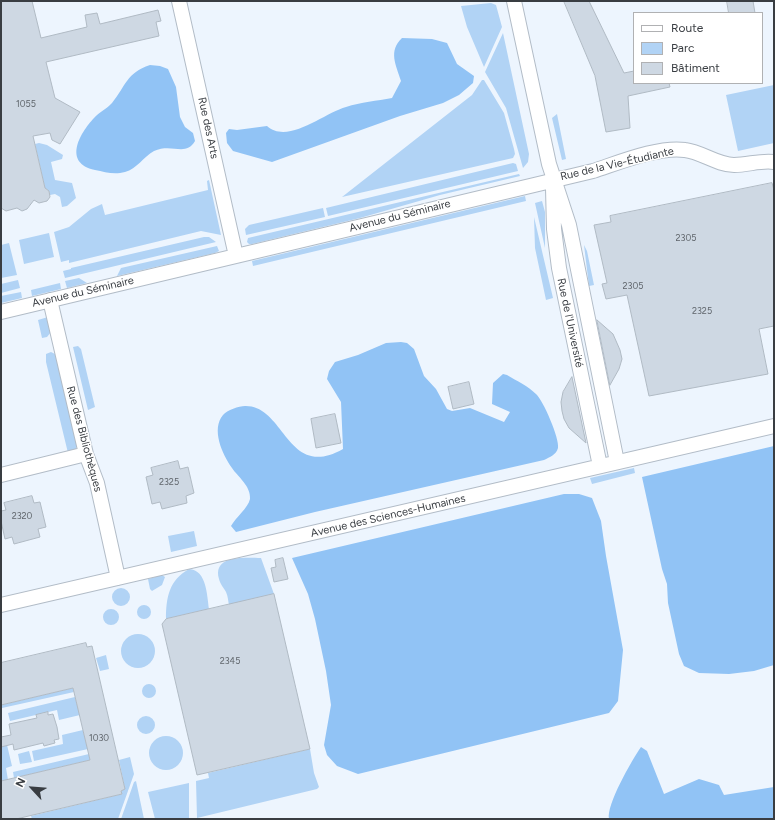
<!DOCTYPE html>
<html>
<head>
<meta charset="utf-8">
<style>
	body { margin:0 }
	#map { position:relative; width:775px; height:820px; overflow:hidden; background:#edf5fe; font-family:Figtree,sans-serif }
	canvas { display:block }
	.frame { position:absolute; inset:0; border:2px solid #393d42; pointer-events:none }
	.legend { position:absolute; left:633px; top:12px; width:130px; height:72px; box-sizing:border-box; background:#fff; border:1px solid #b0b1b3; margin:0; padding:5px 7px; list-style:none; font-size:12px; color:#393d42 }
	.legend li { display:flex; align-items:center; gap:8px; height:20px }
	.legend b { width:20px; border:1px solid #b0b1b3 }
	.north { position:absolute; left:12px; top:768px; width:40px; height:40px; -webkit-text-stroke:3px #fff; paint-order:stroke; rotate:296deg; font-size:11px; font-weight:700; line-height:16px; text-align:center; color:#393d42 }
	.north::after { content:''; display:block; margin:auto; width:14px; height:18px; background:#393d42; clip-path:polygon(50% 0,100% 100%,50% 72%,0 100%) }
</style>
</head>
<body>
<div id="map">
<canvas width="775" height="820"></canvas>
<div class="frame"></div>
<ul class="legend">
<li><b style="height:5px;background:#fff"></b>Route</li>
<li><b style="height:11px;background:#b1d3f5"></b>Parc</li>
<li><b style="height:11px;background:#ced8e3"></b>Bâtiment</li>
</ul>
<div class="north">N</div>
</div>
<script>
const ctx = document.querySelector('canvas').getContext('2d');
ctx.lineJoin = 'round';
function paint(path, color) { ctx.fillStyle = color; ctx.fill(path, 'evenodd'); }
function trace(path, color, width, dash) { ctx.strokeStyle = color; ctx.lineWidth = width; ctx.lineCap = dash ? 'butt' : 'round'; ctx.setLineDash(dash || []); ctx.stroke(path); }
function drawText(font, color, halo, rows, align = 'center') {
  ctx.font = font + ' Figtree,sans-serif'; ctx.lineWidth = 3; ctx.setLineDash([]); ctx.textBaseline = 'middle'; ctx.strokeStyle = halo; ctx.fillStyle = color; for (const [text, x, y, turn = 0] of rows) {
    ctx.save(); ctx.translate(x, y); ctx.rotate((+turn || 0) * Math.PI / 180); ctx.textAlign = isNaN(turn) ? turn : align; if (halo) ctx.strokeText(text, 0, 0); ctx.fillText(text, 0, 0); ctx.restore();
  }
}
const green = new Path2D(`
	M 491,3 L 496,5 L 502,27 L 484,67 L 467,27 L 461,6 Z
	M 503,33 L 529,154 L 528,162 L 523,168 L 506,108 L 485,72 Z
	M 482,80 L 484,80 L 504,113 L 514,149 L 515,154 L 513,158 L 342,197 L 472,95 Z
	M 774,85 L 774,143 L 738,151 L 726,95 Z
	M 557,114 L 566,159 L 562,160 L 552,118 Z
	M 39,143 L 47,145 L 63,155 L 62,159 L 51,162 L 55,180 L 72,183 L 76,198 L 67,206 L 62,207 L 60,197 L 55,194 L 50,195 L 49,191 L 45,188 L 35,144 Z
	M 513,163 L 516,164 L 518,171 L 328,216 L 326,208 Z
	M 519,174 L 520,176 L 440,195 L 360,218 L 252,244 L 249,244 L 247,242 L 248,238 Z
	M 209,180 L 221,235 L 201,231 L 69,263 L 69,260 L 61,262 L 54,232 L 69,227 L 91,209 L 102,204 L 105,215 L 208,190 L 207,181 Z
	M 525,196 L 526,201 L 253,266 L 252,261 Z
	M 542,201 L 545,212 L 545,248 L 535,203 Z
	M 323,208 L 325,217 L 246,235 L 245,229 L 249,225 Z
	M 534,217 L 553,298 L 546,300 L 535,248 Z
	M 49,233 L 54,257 L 24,264 L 19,240 Z
	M 204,237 L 209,237 L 216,242 L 65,278 L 63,271 L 71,269 L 71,268 Z
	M 9,243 L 17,275 L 1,278 L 1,245 Z
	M 584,245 L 587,251 L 594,285 L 589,286 Z
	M 217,246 L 219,251 L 215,253 L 117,276 L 121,268 Z
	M 79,278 L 87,283 L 67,288 L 65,281 Z
	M 18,280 L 20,288 L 1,293 L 1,284 Z
	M 60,283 L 61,289 L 32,296 L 31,290 Z
	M 21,292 L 22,298 L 1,303 L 1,296 Z
	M 48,317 L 51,332 L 47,337 L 42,338 L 38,320 Z
	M 78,346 L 81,349 L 95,407 L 88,410 L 73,347 Z
	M 51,352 L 55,354 L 78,444 L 75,451 L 68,453 L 46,362 L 46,354 Z
	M 634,468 L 635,473 L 592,484 L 590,478 Z
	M 194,531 L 197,546 L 171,552 L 168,536 Z
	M 261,558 L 274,594 L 229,605 C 228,601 228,596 226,592 C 224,588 220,584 219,579 C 212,554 247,558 261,558 Z
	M 189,569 C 207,570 207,596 209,609 L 166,619 C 166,598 169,580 189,569 Z
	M 162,575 L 165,577 L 162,585 L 152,591 L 150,589 L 148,579 Z
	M112 597a9 9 0 1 1 18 0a9 9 0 1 1-18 0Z
	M137 612a7 7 0 1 1 14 0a7 7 0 1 1-14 0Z
	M103 617a8 8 0 1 1 16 0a8 8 0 1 1-16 0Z
	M121 651a17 17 0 1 1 34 0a17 17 0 1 1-34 0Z
	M 106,655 L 109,669 L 100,671 L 96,658 Z
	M142 691a7 7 0 1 1 14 0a7 7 0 1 1-14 0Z
	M 73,688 L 74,692 L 2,708 L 1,705 Z
	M 75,697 L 80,715 L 59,720 L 57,710 L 10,721 L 8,713 Z
	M137 725a9 9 0 1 1 18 0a9 9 0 1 1-18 0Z
	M 83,730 L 88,749 L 34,761 L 32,751 L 63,744 L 62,735 Z
	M149 753a17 17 0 1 1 34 0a17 17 0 1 1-34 0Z
	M 7,745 L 12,766 L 6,768 L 8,780 L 1,781 L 1,747 Z
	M 310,749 L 314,773 L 319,787 L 317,789 L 197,818 L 196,781 L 209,778 L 208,773 Z
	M 29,751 L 32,762 L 20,764 L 18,754 Z
	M 89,754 L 90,760 L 14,778 L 13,772 Z
	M 130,757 L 134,774 L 118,819 L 32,819 L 31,816 L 122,794 L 121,791 L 125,789 L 119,760 Z
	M 136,781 L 144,819 L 121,819 L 134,782 Z
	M 189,783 L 189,819 L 155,819 L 148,792 Z`);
const forest = new Path2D(`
	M 402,38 L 432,39 L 447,43 L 457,64 L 474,76 L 473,83 L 459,95 L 443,103 L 400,116 L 272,162 L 233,151 L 227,143 L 226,133 L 229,129 L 237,130 L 267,126 C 288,145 324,113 346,107 C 361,102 377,101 392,98 L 401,81 C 396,65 388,51 402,38 Z
	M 150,65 L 160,66 L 168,69 L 176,87 L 180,117 L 185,127 L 193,133 L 195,141 C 186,157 172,143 154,151 C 143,157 137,169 125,172 C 114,175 105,172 95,170 C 63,163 79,134 94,118 C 99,112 107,109 112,103 C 126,86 126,73 150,65 Z
	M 401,342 L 407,343 L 414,349 L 424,376 L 436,389 L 447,409 L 452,411 L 470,408 L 504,422 L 510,412 L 492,404 L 493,383 L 503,374 L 507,375 C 517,381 528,386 536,394 C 543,400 560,439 558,448 C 556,455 550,457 544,460 L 315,512 L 236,532 L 231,526 C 236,517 248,508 250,499 C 251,486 238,477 232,468 C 222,454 211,429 223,415 C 227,410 239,406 245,406 C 285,405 287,481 343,449 L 341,402 L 327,379 L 329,371 L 335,362 L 358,355 L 386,343 Z
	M 774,446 L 774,665 L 754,671 L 729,674 L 699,673 L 684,666 L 679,654 L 668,603 L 667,584 L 662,569 L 642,477 Z
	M 564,494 L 579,494 L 592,498 L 601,521 L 606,556 L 623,650 L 618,701 L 609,713 L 358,774 L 337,766 L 327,755 L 324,745 L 331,705 L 326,671 L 315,619 L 308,594 L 292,558 Z
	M 641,747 L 647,751 L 664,794 L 699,779 L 719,785 L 724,795 L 774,787 L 774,819 L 609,819 C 606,805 632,760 641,747 Z`);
const building = new Path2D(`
	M 1,1 L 32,1 L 41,38 L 87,27 L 85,15 L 97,13 L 100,24 L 158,10 L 161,21 L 156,22 L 159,36 L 46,62 L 55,98 L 80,112 L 60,144 L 52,140 L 50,133 L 33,136 L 45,188 L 49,191 L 50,197 L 47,201 L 39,203 L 34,200 L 27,209 L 22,211 L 17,208 L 6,211 L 1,208 Z
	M 564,1 L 589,1 L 624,73 L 634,71 L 634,83 L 669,83 L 670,87 L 628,96 L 630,128 L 606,132 L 595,76 Z
	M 727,1 L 753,1 L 755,13 L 729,13 Z
	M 772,183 L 774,190 L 774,326 L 759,329 L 768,374 L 649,396 L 627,295 L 606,299 L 602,284 L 607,283 L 594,225 L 611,222 L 610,216 Z
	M 597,320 L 613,334 L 620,350 L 622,359 L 619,369 L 610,385 Z
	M 572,377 L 586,443 L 569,428 L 564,419 L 562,411 L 561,402 L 563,392 Z
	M 469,382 L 474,404 L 453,409 L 448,387 Z
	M 335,414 L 341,443 L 316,448 L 311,419 Z
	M 178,461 L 180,469 L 188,467 L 194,493 L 186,496 L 187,503 L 162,509 L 160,502 L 152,504 L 146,477 L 153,475 L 151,468 Z
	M 32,496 L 34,503 L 40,502 L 46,527 L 38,529 L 40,537 L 14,544 L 12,537 L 5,539 L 1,521 L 1,511 L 6,510 L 4,503 Z
	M 283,558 L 288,579 L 274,582 L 271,568 L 276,567 L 275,560 Z
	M 274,594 L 310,749 L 197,775 L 162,624 L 166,619 Z
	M 86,643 L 87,647 L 92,646 L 125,789 L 121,791 L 122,794 L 16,819 L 1,819 L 1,781 L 90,760 L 73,688 L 1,705 L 1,663 Z
	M 48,712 L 48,715 L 53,714 L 57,727 L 59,739 L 54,740 L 55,743 L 44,746 L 43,743 L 14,750 L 13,744 L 1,747 L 1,737 L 11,735 L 9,724 L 37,718 L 36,715 Z`);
const street = new Path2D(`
	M 179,1 L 236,256
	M 514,1 L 549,164 L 569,225 L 617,462
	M 553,188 L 554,229 L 559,268 L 600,466
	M 50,300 L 86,454 L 97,483 L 118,578
	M 1,312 L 593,171 C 618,163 659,146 685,150 C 702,152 717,165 734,165 C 748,165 761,160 774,162
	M 1,475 L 86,454
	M 1,605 L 774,426`);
const numberNames = [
	["1055",26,104],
	["2305",686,238],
	["2305",633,286],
	["2325",702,311],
	["2325",169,482],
	["2320",22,516],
	["2345",230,661],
	["1030",99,738]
];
const streetNames = [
	["Rue des Arts",208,128,78],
	["Rue de la Vie-Étudiante",617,164,-13],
	["Avenue du Séminaire",400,216,-14],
	["Avenue du Séminaire",83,292,-13],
	["Rue de l'Université",570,323,78],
	["Rue des Bibliothèques",84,439,75],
	["Avenue des Sciences-Humaines",388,516,-13]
];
paint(green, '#b1d3f5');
paint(forest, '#91c3f5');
paint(building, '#ced8e3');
trace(building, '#b0bac4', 1);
trace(street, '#b2bcc7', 16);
trace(street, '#fff', 14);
drawText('9px', '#5e646a', null, numberNames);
drawText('11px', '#393d42', '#fff', streetNames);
</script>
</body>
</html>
